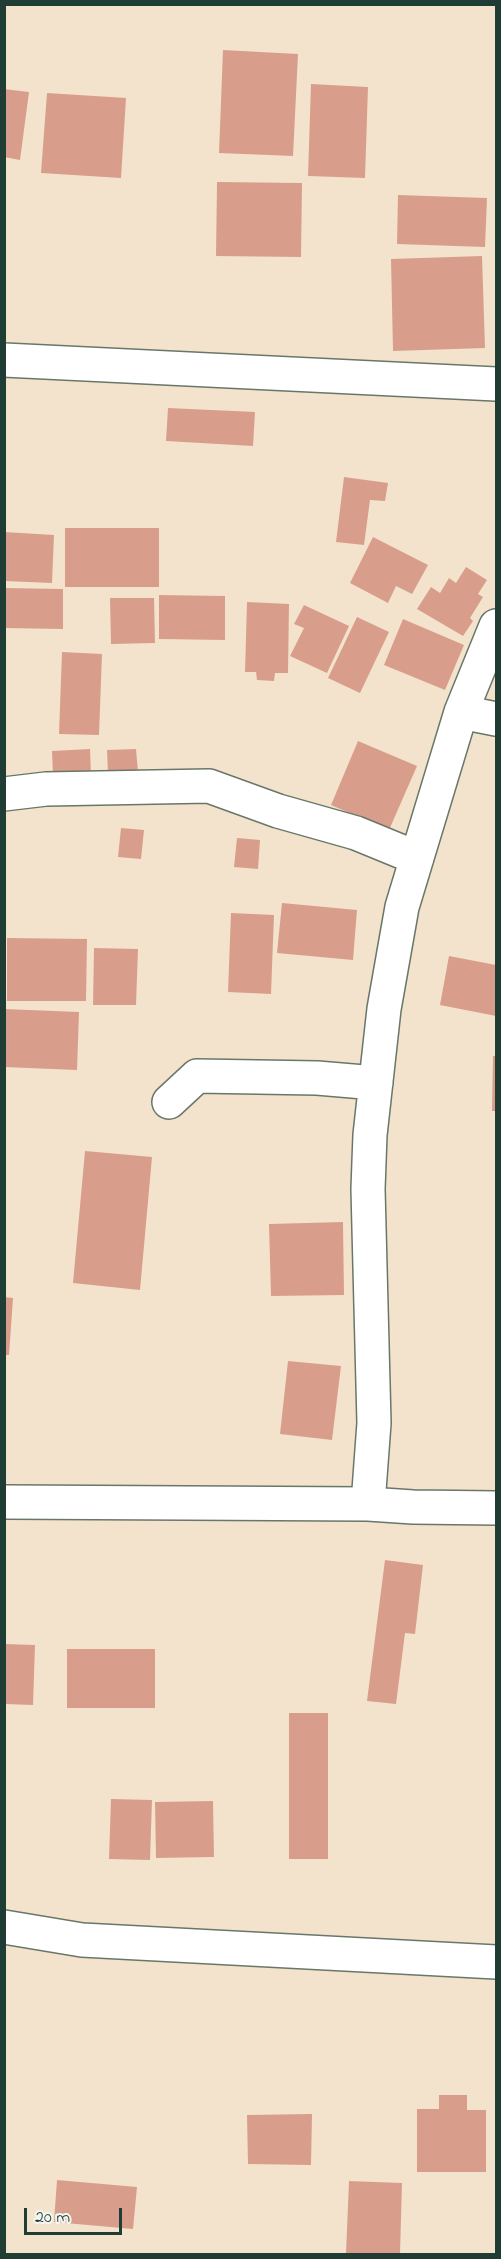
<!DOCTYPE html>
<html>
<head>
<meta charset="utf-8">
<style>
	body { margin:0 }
	#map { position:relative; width:501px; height:2259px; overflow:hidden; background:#f3e3cc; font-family:"Indie Flower",sans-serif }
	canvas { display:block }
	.frame { position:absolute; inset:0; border:6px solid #1f3d34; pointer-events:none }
	.scale { position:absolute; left:24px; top:2208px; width:98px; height:27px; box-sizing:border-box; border:3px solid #1f3d34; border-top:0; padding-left:8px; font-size:18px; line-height:21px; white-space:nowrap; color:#1f3d34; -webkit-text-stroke:4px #f6f6f2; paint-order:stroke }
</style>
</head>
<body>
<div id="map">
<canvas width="501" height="2259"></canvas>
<div class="frame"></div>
<div class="scale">20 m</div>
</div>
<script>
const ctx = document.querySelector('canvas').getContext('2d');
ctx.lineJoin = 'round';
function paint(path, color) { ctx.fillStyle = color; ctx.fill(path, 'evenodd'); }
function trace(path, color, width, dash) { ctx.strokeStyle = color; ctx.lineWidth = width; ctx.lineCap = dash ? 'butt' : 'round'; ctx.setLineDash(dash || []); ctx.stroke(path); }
const building = new Path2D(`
	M 223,50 L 298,54 L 293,156 L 219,153 Z
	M 311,84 L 368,87 L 365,178 L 308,176 Z
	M 4,89 L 29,92 L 20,160 L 4,157 Z
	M 47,93 L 126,98 L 121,178 L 41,173 Z
	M 217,182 L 302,183 L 301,257 L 216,256 Z
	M 398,195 L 487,198 L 485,247 L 397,244 Z
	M 482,256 L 485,348 L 393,351 L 391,259 Z
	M 168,408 L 255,412 L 253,446 L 166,441 Z
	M 344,477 L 388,483 L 385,501 L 370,500 L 364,545 L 336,542 Z
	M 65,528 L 159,528 L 159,587 L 65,587 Z
	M 4,532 L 54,535 L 52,583 L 4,581 Z
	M 373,537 L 428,565 L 412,594 L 396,586 L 388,603 L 350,583 Z
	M 466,567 L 487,580 L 478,594 L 483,597 L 470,618 L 473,621 L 463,636 L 417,609 L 431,587 L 440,593 L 449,578 L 456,583 Z
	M 4,588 L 63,589 L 63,629 L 4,628 Z
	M 159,595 L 225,596 L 225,640 L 159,639 Z
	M 110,598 L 154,598 L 155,643 L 111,644 Z
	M 247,602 L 289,604 L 288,673 L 275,673 L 274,681 L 257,680 L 256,672 L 245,672 Z
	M 304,605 L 349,626 L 327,673 L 290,656 L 304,628 L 294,624 Z
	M 357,617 L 389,632 L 360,693 L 328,678 Z
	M 403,619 L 464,645 L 445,690 L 384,665 Z
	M 62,652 L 102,654 L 99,735 L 59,734 Z
	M 358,741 L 417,766 L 389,830 L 331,805 Z
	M 90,749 L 91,775 L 53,776 L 52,751 Z
	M 136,749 L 138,772 L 108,773 L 107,750 Z
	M 121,828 L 144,830 L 141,859 L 118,857 Z
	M 237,838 L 260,840 L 258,869 L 234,867 Z
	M 282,903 L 357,910 L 353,960 L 277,953 Z
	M 231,913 L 274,915 L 271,994 L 228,992 Z
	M 7,938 L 87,939 L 86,1001 L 7,1001 Z
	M 94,948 L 138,949 L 136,1005 L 93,1005 Z
	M 449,956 L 496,965 L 496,1016 L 440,1005 Z
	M 4,1009 L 79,1012 L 77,1070 L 4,1067 Z
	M 493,1056 L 496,1056 L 496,1111 L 492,1111 Z
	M 85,1151 L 152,1157 L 140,1290 L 73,1283 Z
	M 343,1222 L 344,1295 L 271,1296 L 269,1224 Z
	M 4,1297 L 13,1298 L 9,1355 L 4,1355 Z
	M 288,1361 L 341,1366 L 332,1440 L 280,1434 Z
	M 385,1560 L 423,1565 L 415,1634 L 405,1633 L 396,1704 L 367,1701 Z
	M 4,1644 L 35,1645 L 33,1705 L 4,1704 Z
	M 67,1649 L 155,1649 L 155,1708 L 67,1708 Z
	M 289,1713 L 328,1713 L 328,1859 L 289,1859 Z
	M 111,1799 L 152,1800 L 150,1860 L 109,1859 Z
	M 213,1801 L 214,1857 L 156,1858 L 155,1802 Z
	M 439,2095 L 467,2095 L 467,2110 L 486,2110 L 486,2172 L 417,2172 L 417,2109 L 439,2109 Z
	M 312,2114 L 311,2165 L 248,2164 L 247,2115 Z
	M 57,2180 L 137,2187 L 133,2229 L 54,2222 Z
	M 349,2181 L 402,2183 L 400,2254 L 346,2254 Z`);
const street = new Path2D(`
	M 4,360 L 496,384
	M 461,712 L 496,719
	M 4,794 L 46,789 L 209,786 L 278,811 L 356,833 L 417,858
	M 169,1102 L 197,1076 L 317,1078 L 376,1083
	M 4,1502 L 368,1504 L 413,1507 L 496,1508
	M 368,1504 L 374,1423 L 368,1189 L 370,1135 L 384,1009 L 402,907 L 461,712 L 496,626
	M 4,1927 L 82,1940 L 496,1962`);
paint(building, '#d99e8b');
trace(street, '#697769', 36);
trace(street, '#fff', 33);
</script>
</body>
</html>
